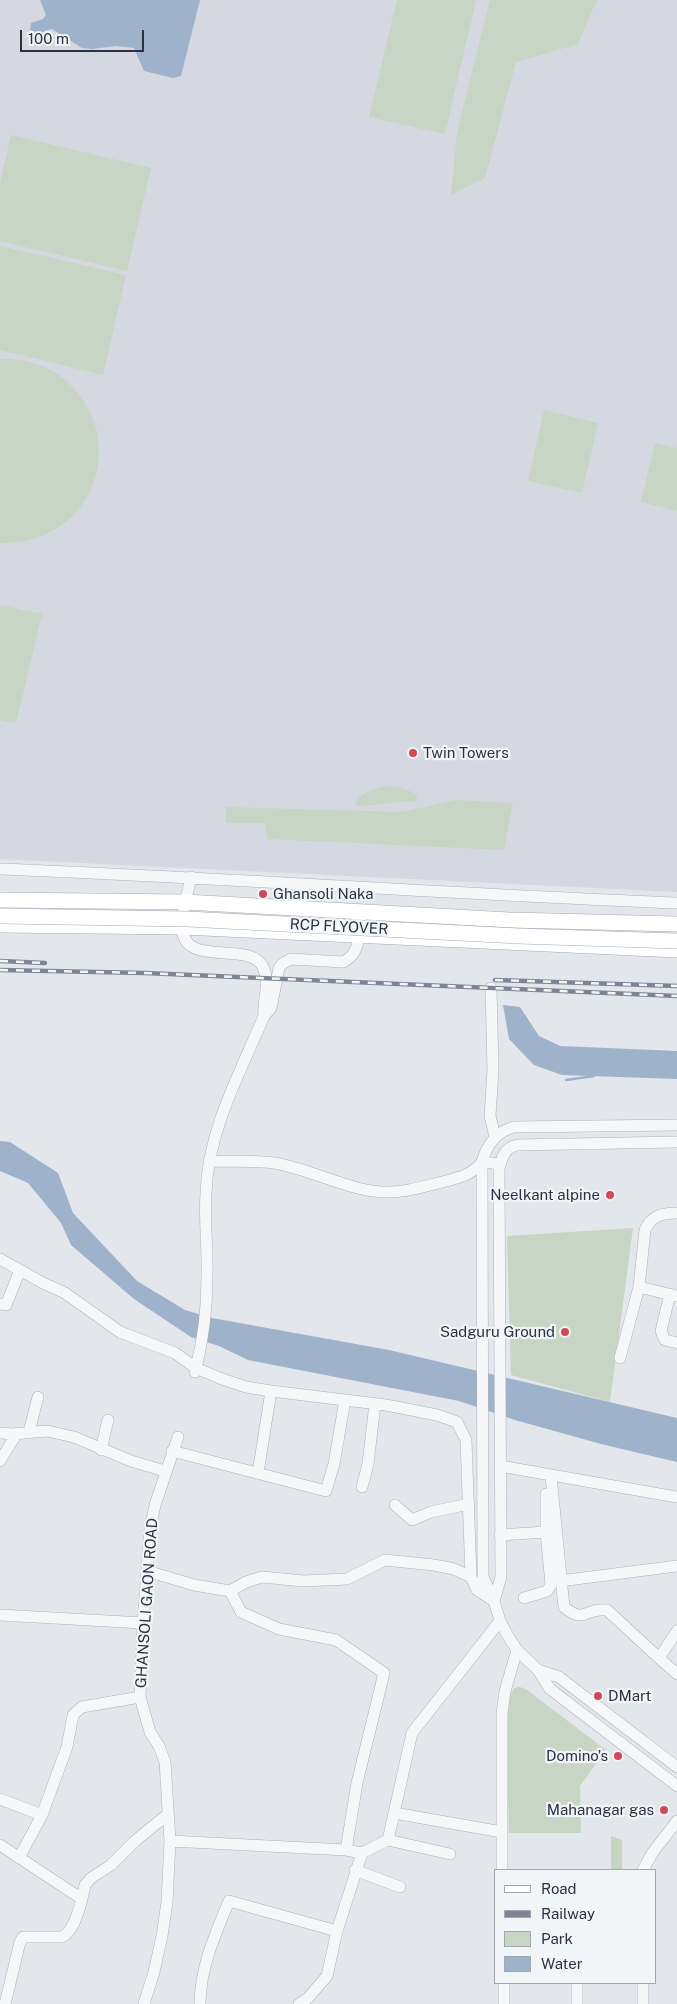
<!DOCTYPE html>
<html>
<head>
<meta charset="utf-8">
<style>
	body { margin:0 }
	#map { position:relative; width:677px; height:2004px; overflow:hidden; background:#e3e6eb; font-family:"Public Sans",sans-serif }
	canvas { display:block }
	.legend { position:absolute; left:494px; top:1869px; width:162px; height:115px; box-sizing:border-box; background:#f2f5f8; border:1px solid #a2a7b0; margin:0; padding:6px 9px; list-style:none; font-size:15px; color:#2a3243 }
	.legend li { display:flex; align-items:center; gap:10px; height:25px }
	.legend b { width:25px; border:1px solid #a2a7b0 }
	.scale { position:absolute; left:20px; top:30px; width:124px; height:22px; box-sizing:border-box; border:2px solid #2a3243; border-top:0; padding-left:6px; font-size:15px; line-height:18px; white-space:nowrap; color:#2a3243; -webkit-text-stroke:4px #f2f5f8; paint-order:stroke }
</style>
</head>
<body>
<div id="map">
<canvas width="677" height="2004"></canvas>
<ul class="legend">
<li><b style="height:6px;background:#fff"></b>Road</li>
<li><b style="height:6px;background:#7c8495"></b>Railway</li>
<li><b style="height:14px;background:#c7d5c4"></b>Park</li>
<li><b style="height:14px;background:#9eb2cb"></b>Water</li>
</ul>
<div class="scale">100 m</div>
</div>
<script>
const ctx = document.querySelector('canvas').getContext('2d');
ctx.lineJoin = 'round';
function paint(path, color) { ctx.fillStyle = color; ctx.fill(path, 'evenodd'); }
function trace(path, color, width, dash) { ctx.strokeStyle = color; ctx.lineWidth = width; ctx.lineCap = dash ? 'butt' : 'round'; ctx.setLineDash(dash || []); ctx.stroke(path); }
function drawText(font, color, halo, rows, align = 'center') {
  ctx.font = font + ' "Public Sans",sans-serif'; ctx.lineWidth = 4.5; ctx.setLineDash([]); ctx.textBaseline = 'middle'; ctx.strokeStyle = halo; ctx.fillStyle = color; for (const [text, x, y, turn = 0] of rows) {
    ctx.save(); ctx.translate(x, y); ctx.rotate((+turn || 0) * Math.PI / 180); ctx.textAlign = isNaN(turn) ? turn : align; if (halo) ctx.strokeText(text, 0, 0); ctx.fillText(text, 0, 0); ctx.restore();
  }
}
const built = new Path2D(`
	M 0,0 L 677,0 L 677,892 L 0,859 Z`);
const green = new Path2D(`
	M 397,0 L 476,0 L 445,134 L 369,117 Z
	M 490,0 L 598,0 L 594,6 L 578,44 L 516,62 L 485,178 L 451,195 L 457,133 Z
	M 11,135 L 151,168 L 127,271 L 0,241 L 0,183 Z
	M 0,246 L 126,275 L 103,375 L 0,350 Z
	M 0,359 C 22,358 46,364 64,379 C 134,439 92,546 0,543 Z
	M 544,410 L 598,423 L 582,493 L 528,481 Z
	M 655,443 L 677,448 L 677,511 L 641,502 Z
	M 0,605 L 42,614 L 16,723 L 0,720 Z
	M 390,786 L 403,788 L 416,794 L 417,799 L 415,801 L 359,806 L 355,805 C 359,792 377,787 390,786 Z
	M 456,800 L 513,803 L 504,850 L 268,839 L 265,823 L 226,823 L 226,807 L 401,812 Z
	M 633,1228 L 610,1402 L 511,1375 L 507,1236 Z
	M 520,1687 L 527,1690 L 606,1750 L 580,1786 L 581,1833 L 509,1833 L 506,1715 L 511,1694 L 514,1688 Z
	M 611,1836 L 622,1840 L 622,1870 L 611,1870 Z`);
const water = new Path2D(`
	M 40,0 L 200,0 L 181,76 L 173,78 L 144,71 L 134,48 L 116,46 L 92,49 L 82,48 L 52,29 C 42,30 38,39 30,29 L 31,23 L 43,19 L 46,15 Z
	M 503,1005 L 520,1007 L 539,1036 L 560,1046 L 677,1051 L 677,1079 L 562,1075 L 534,1065 L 509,1039 Z
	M 0,1141 L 10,1142 L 58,1173 L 73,1213 L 137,1281 L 185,1310 L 212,1318 L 389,1350 L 677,1418 L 677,1462 L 601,1444 L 515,1420 L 459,1401 L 248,1360 L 219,1346 L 191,1337 L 134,1299 L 71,1245 L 61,1223 L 28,1183 L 0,1171 Z`);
const stream = new Path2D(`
	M 566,1080 L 594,1076`);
const minor = new Path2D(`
	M 0,869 C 226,878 451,894 677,903
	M 191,877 C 188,893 182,910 182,926 C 182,970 249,939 263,967 C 271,984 262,1000 264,1016
	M 491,988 L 493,1070 L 490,1116 L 495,1137
	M 677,1125 L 514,1127 C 496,1132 487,1144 482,1162 L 483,1577 L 494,1601 L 500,1621 L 508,1636 L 517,1650 L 538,1670 L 550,1689 L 677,1786
	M 209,1161 C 231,1162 253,1160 274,1163 C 310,1169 348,1190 382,1192 C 403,1193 422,1187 442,1182 C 458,1178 472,1175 482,1162 L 500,1164
	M 0,1259 L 43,1283 L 65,1293 L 120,1332 L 175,1353 L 196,1368 L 222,1379 L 246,1387 L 271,1391 L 386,1405 L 437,1415 L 457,1422 L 466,1440 L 471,1577 L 477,1590 L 494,1601
	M 639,1287 L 676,1296
	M 670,1294 L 661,1331 L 665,1340 L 677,1343
	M 0,1304 L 6,1305 L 20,1270
	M 620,1358 L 639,1287 L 645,1230 C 651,1216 662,1213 677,1213
	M 195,1372 C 203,1342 207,1308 207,1277 C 208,1249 204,1221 206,1193 C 208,1130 240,1073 264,1016 L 271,1008 L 279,968 L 282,964 L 291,959 L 343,962 C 362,953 359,931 361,912
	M 29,1432 L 38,1397
	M 0,1433 L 13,1434 L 47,1431 L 74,1437 L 131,1461 L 165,1471
	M 101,1450 L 108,1420
	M 172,1451 L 326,1491 L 334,1464 L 345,1400
	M 0,1461 L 17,1433
	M 500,1466 L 677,1497
	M 258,1473 L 271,1391
	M 551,1476 L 564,1607 C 586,1625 584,1607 607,1610 L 659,1658
	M 362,1487 L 368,1464 L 375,1404
	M 546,1494 L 546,1532
	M 395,1505 L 412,1520 L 431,1512 L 469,1504
	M 500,1535 L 546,1532 L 551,1585 L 547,1591 L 524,1598
	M 147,1571 L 194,1585 L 230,1591 L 241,1612 L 279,1629 L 336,1640 L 384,1673 L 357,1783 L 346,1850
	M 560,1581 L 677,1566
	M 230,1591 L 246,1582 L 262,1577 L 303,1581 L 347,1579 L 385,1560 L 434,1565 L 454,1569 L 471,1577
	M 494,1601 L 501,1577 L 499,1169 C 502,1158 504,1148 517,1145 L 677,1142
	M 0,1615 L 143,1623
	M 677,1631 L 659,1658 L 677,1674
	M 538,1670 L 559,1677 L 677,1767
	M 0,1799 L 42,1815
	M 394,1813 L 502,1832
	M 388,1840 L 450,1854
	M 170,1841 L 346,1850 L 362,1853 L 388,1840 L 412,1733 L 500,1621
	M 0,1845 L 82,1899 L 85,1885 L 91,1878 L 111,1865 L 135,1841 L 168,1814
	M 19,1858 L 42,1815 L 67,1747 L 73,1715 L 82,1707 L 140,1697
	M 355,1870 L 400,1887
	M 502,1870 L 502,1714 L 505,1691 L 517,1650
	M 643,1870 L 653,1852 L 677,1821
	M 504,1983 L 504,2004
	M 577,1983 L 577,2004
	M 643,1983 L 643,2004
	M 5,2004 L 20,1942 L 23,1937 L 62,1937 C 74,1930 78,1913 82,1899
	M 144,2004 L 154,1972 L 162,1936 L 167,1902 L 170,1841 L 165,1762 L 159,1746 L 150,1732 L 140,1697 L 143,1623 L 150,1529 L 155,1505 L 178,1437
	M 200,2004 C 200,1968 215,1935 229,1901 L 337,1931
	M 299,2004 L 308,1998 L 327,1976 L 337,1931 L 362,1853`);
const major = new Path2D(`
	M 0,900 L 185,902 L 509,920 L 677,924
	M 0,925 L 182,927 L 677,950`);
const rail = new Path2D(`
	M 0,961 L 45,963
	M 0,970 L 145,973 L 677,996
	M 495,980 L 677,986`);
const majorBridge = new Path2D(`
	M 0,916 L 187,919 L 518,936 L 677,941`);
const markers = [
	[413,753,5,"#cf4957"],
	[263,894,5,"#cf4957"],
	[610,1195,5,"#cf4957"],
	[565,1332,5,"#cf4957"],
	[598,1696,5,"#cf4957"],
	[618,1756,5,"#cf4957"],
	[664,1810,5,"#cf4957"]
];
const poiNames = [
	["Twin Towers",423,753,"left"],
	["Ghansoli Naka",273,894,"left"],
	["Neelkant alpine",600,1195],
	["Sadguru Ground",555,1332],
	["DMart",608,1696,"left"],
	["Domino's",608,1756],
	["Mahanagar gas",654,1810]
];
const streetNames = [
	["RCP FLYOVER",339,927,3],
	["GHANSOLI GAON ROAD",147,1603,-86]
];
paint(built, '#d5d8e0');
paint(green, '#c7d5c4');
paint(water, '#9eb2cb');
trace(stream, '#9eb2cb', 2.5);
trace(minor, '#acb0b9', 12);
trace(major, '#a2a9b7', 16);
trace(minor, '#f6f7f9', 11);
trace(major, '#fff', 15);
trace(rail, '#7c8495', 4.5);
trace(rail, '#f2f5f8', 2.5, [8]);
trace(majorBridge, '#a2a9b7', 16, []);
trace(majorBridge, '#fff', 15);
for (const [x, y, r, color] of markers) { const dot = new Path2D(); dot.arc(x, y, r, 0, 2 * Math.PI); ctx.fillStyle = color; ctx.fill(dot); trace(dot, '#f2f5f8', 2); }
drawText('15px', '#2a3243', '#f2f5f8', poiNames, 'right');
drawText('15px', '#2a3243', '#f2f5f8', streetNames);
</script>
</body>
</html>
